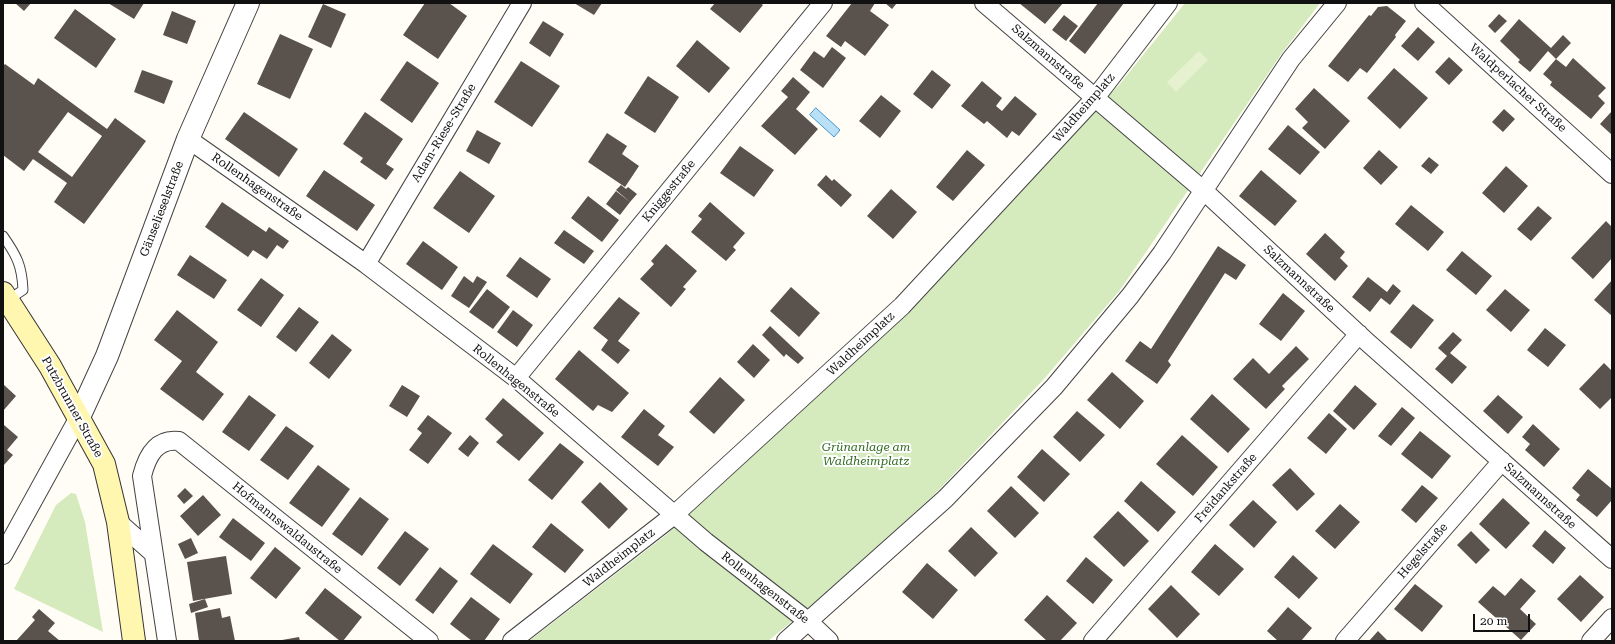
<!DOCTYPE html>
<html>
<head>
<meta charset="utf-8">
<style>
	body { margin:0 }
	#map { position:relative; width:1615px; height:644px; overflow:hidden; background:#fffdf5; font-family:"Roboto Serif",serif }
	canvas { display:block }
	.frame { position:absolute; inset:0; border:4px solid #111; pointer-events:none }
	.scale { position:absolute; left:1473px; top:614px; width:57px; height:18px; box-sizing:border-box; border:2px solid #111; border-top:0; padding-left:5px; font-size:12px; line-height:14px; white-space:nowrap; color:#111; -webkit-text-stroke:3px #fff; paint-order:stroke }
</style>
</head>
<body>
<div id="map">
<canvas width="1615" height="644"></canvas>
<div class="frame"></div>
<div class="scale">20 m</div>
</div>
<script>
const ctx = document.querySelector('canvas').getContext('2d');
ctx.lineJoin = 'round';
function paint(path, color) { ctx.fillStyle = color; ctx.fill(path, 'evenodd'); }
function trace(path, color, width, dash) { ctx.strokeStyle = color; ctx.lineWidth = width; ctx.lineCap = dash ? 'butt' : 'round'; ctx.setLineDash(dash || []); ctx.stroke(path); }
function drawText(font, color, halo, rows, align = 'center') {
  ctx.font = font + ' "Roboto Serif",serif'; ctx.lineWidth = 4; ctx.setLineDash([]); ctx.textBaseline = 'middle'; ctx.strokeStyle = halo; ctx.fillStyle = color; for (const [text, x, y, turn = 0] of rows) {
    ctx.save(); ctx.translate(x, y); ctx.rotate((+turn || 0) * Math.PI / 180); ctx.textAlign = isNaN(turn) ? turn : align; if (halo) ctx.strokeText(text, 0, 0); ctx.fillText(text, 0, 0); ctx.restore();
  }
}
const green = new Path2D(`
	M 1185,3 L 1320,3 L 1282,53 L 1120,290 L 1044,379 L 934,495 L 812,605 L 768,641 L 529,641 L 666,535 L 908,313 L 1086,119 L 1119,85 Z
	M 71,493 L 76,494 L 85,522 L 103,632 L 14,589 L 56,505 Z`);
const pitch = new Path2D(`
	M 1199,51 L 1208,60 L 1176,92 L 1167,82 Z`);
const water = new Path2D(`
	M 816,108 L 840,130 L 834,137 L 810,115 Z`);
const building = new Path2D(`
	M 15,3 L 31,3 L 24,11 Z
	M 108,3 L 144,3 L 134,19 Z
	M 425,3 L 449,3 L 467,16 L 438,59 L 403,35 Z
	M 574,3 L 602,3 L 594,15 Z
	M 715,3 L 760,3 L 763,5 L 740,33 L 710,9 Z
	M 852,3 L 875,3 L 870,11 L 889,25 L 865,56 L 845,41 L 841,47 L 826,36 Z
	M 885,3 L 897,3 L 892,9 Z
	M 1019,3 L 1063,3 L 1045,24 Z
	M 1098,3 L 1124,3 L 1085,54 L 1069,41 Z
	M 323,4 L 346,14 L 331,48 L 308,37 Z
	M 1387,6 L 1406,21 L 1395,35 L 1396,37 L 1367,73 L 1360,68 L 1348,82 L 1328,66 L 1369,15 L 1371,16 L 1378,7 Z
	M 75,9 L 116,39 L 96,68 L 54,38 Z
	M 172,11 L 196,21 L 187,44 L 163,35 Z
	M 1499,14 L 1507,21 L 1495,33 L 1488,26 Z
	M 1064,15 L 1078,26 L 1066,41 L 1052,30 Z
	M 1519,19 L 1551,48 L 1563,35 L 1571,43 L 1556,59 L 1548,51 L 1530,72 L 1518,62 L 1520,60 L 1500,41 Z
	M 543,21 L 564,34 L 550,57 L 529,43 Z
	M 1418,27 L 1435,42 L 1418,61 L 1401,46 Z
	M 280,34 L 313,49 L 290,99 L 257,84 Z
	M 697,40 L 730,68 L 709,93 L 676,66 Z
	M 832,47 L 846,58 L 823,88 L 800,70 L 814,51 L 824,58 Z
	M 1449,57 L 1463,70 L 1449,85 L 1435,72 Z
	M 1573,58 L 1606,88 L 1598,96 L 1605,103 L 1591,119 L 1550,85 L 1552,82 L 1543,74 L 1556,59 L 1566,67 Z
	M 407,61 L 439,83 L 412,123 L 380,100 Z
	M 521,61 L 560,86 L 532,127 L 494,102 Z
	M 5,64 L 34,85 L 38,78 L 107,129 L 115,118 L 146,141 L 84,224 L 54,202 L 67,183 L 33,159 L 24,171 L 3,155 L 3,66 ZM 68,112 L 102,136 L 72,177 L 38,152 Z
	M 1394,68 L 1428,98 L 1400,129 L 1367,98 Z
	M 142,70 L 173,81 L 164,104 L 134,92 Z
	M 932,70 L 951,85 L 932,109 L 913,94 Z
	M 648,76 L 679,97 L 655,133 L 624,113 Z
	M 793,77 L 810,92 L 796,109 L 818,129 L 795,155 L 761,126 L 788,97 L 781,91 Z
	M 982,81 L 1002,98 L 996,106 L 1002,111 L 1015,96 L 1037,114 L 1019,136 L 1012,131 L 1007,138 L 987,121 L 984,124 L 961,106 Z
	M 1314,88 L 1350,121 L 1325,149 L 1302,128 L 1308,122 L 1295,109 Z
	M 881,95 L 901,111 L 880,138 L 859,121 Z
	M 1504,109 L 1515,119 L 1503,132 L 1492,122 Z
	M 1612,111 L 1612,135 L 1600,124 Z
	M 244,112 L 298,149 L 279,177 L 225,139 Z
	M 365,112 L 403,139 L 386,164 L 394,169 L 386,180 L 360,162 L 363,158 L 343,144 Z
	M 1288,125 L 1320,152 L 1300,175 L 1268,149 Z
	M 477,130 L 501,143 L 489,164 L 466,151 Z
	M 607,133 L 627,146 L 622,154 L 639,166 L 625,187 L 588,162 Z
	M 740,146 L 774,170 L 754,197 L 720,173 Z
	M 967,150 L 985,165 L 953,201 L 936,187 Z
	M 1379,150 L 1398,167 L 1381,185 L 1363,168 Z
	M 1429,157 L 1439,165 L 1431,174 L 1421,166 Z
	M 1506,166 L 1528,186 L 1504,213 L 1482,193 Z
	M 324,170 L 375,205 L 357,231 L 306,196 Z
	M 1261,170 L 1297,201 L 1275,226 L 1239,196 Z
	M 460,171 L 495,196 L 469,233 L 433,208 Z
	M 826,175 L 832,181 L 834,179 L 852,195 L 841,207 L 817,185 Z
	M 621,185 L 626,189 L 628,187 L 637,194 L 630,202 L 616,190 Z
	M 891,189 L 917,212 L 893,239 L 867,216 Z
	M 616,191 L 630,202 L 620,215 L 606,204 Z
	M 588,196 L 619,220 L 602,242 L 571,218 Z
	M 222,202 L 266,232 L 269,227 L 289,241 L 283,249 L 277,245 L 267,259 L 253,250 L 248,257 L 205,227 Z
	M 710,202 L 745,233 L 733,247 L 736,250 L 726,261 L 691,232 L 702,219 L 698,216 Z
	M 1411,205 L 1444,232 L 1428,251 L 1395,224 Z
	M 1538,206 L 1552,218 L 1531,241 L 1517,229 Z
	M 1606,221 L 1612,227 L 1612,258 L 1593,279 L 1571,258 Z
	M 564,230 L 594,251 L 584,264 L 554,243 Z
	M 1325,233 L 1345,252 L 1340,258 L 1348,266 L 1335,281 L 1306,254 Z
	M 423,241 L 458,267 L 442,290 L 406,264 Z
	M 666,244 L 697,271 L 683,287 L 686,289 L 671,307 L 640,279 L 654,264 L 651,261 Z
	M 1218,246 L 1246,265 L 1236,280 L 1225,273 L 1168,361 L 1171,365 L 1157,384 L 1125,361 L 1140,341 L 1151,349 Z
	M 1462,251 L 1492,276 L 1476,295 L 1446,270 Z
	M 190,255 L 227,280 L 214,299 L 177,275 Z
	M 520,257 L 551,279 L 537,298 L 506,276 Z
	M 464,276 L 473,283 L 477,276 L 487,282 L 469,308 L 451,296 Z
	M 1368,277 L 1387,292 L 1393,284 L 1401,291 L 1390,305 L 1381,298 L 1370,312 L 1352,297 Z
	M 261,278 L 284,295 L 261,327 L 237,310 Z
	M 1612,280 L 1612,316 L 1594,300 Z
	M 791,287 L 820,313 L 799,337 L 770,311 Z
	M 487,289 L 510,307 L 493,329 L 469,312 Z
	M 1505,289 L 1530,310 L 1511,332 L 1486,310 Z
	M 1283,293 L 1305,311 L 1281,341 L 1259,324 Z
	M 619,297 L 640,313 L 618,341 L 630,350 L 618,364 L 601,350 L 608,340 L 593,328 Z
	M 1413,304 L 1434,320 L 1411,349 L 1390,332 Z
	M 299,307 L 319,322 L 296,352 L 276,337 Z
	M 177,310 L 218,342 L 196,372 L 224,394 L 203,421 L 160,389 L 182,361 L 154,340 Z
	M 513,310 L 533,325 L 517,347 L 497,332 Z
	M 770,326 L 804,358 L 798,364 L 786,354 L 784,357 L 762,335 Z
	M 1545,328 L 1566,345 L 1548,367 L 1527,350 Z
	M 1453,332 L 1462,340 L 1450,353 L 1467,367 L 1452,384 L 1435,369 L 1447,356 L 1438,348 Z
	M 332,334 L 352,350 L 329,379 L 309,363 Z
	M 753,344 L 770,360 L 754,378 L 737,362 Z
	M 1296,346 L 1309,359 L 1282,386 L 1285,389 L 1266,409 L 1233,379 L 1253,358 L 1269,374 Z
	M 579,350 L 629,393 L 612,412 L 598,405 L 593,411 L 555,379 Z
	M 1604,363 L 1612,371 L 1612,397 L 1600,409 L 1579,389 Z
	M 1112,372 L 1144,401 L 1120,429 L 1087,400 Z
	M 720,377 L 745,400 L 714,434 L 689,412 Z
	M 3,384 L 16,396 L 3,411 Z
	M 402,385 L 420,396 L 407,417 L 389,406 Z
	M 1355,385 L 1377,404 L 1354,430 L 1333,411 Z
	M 1212,394 L 1250,429 L 1228,453 L 1190,419 Z
	M 249,395 L 276,415 L 249,451 L 222,432 Z
	M 1498,395 L 1523,417 L 1508,434 L 1483,411 Z
	M 503,398 L 544,433 L 519,461 L 496,442 L 503,435 L 485,419 Z
	M 1402,407 L 1415,418 L 1391,446 L 1378,436 Z
	M 644,409 L 665,426 L 658,435 L 674,447 L 658,466 L 621,437 Z
	M 1077,411 L 1105,435 L 1080,462 L 1053,437 Z
	M 1329,413 L 1347,429 L 1326,454 L 1307,438 Z
	M 428,415 L 452,433 L 428,464 L 409,450 L 422,433 L 417,429 Z
	M 1533,424 L 1560,449 L 1544,467 L 1525,450 L 1530,444 L 1522,437 Z
	M 4,425 L 18,437 L 7,450 L 13,455 L 3,466 Z
	M 286,426 L 314,446 L 288,480 L 260,460 Z
	M 1420,431 L 1451,456 L 1432,479 L 1401,454 Z
	M 470,435 L 479,443 L 468,457 L 458,449 Z
	M 1182,435 L 1218,467 L 1193,496 L 1156,464 Z
	M 560,443 L 584,462 L 552,500 L 528,480 Z
	M 1042,449 L 1070,474 L 1044,502 L 1017,477 Z
	M 318,465 L 350,489 L 322,527 L 289,503 Z
	M 1290,468 L 1315,494 L 1297,511 L 1272,485 Z
	M 1588,469 L 1612,489 L 1612,500 L 1597,517 L 1576,500 L 1580,495 L 1572,488 Z
	M 1141,481 L 1176,512 L 1158,532 L 1124,501 Z
	M 600,482 L 628,509 L 609,529 L 581,502 Z
	M 1422,485 L 1438,498 L 1416,523 L 1401,510 Z
	M 1011,486 L 1039,513 L 1015,538 L 987,511 Z
	M 185,488 L 193,496 L 184,504 L 177,496 Z
	M 203,495 L 221,515 L 198,536 L 180,516 Z
	M 360,497 L 389,519 L 362,556 L 332,534 Z
	M 1503,498 L 1530,523 L 1506,549 L 1479,524 Z
	M 1253,500 L 1277,522 L 1254,548 L 1229,525 Z
	M 1340,504 L 1360,522 L 1335,549 L 1315,531 Z
	M 1118,511 L 1149,541 L 1124,567 L 1093,537 Z
	M 233,518 L 265,543 L 251,561 L 219,537 Z
	M 551,523 L 584,550 L 565,573 L 532,547 Z
	M 971,527 L 998,553 L 975,577 L 948,551 Z
	M 1545,530 L 1566,548 L 1553,564 L 1532,546 Z
	M 405,531 L 429,549 L 400,586 L 377,568 Z
	M 1471,531 L 1490,550 L 1476,564 L 1457,545 Z
	M 191,538 L 198,553 L 185,559 L 178,544 Z
	M 493,544 L 533,574 L 510,604 L 470,574 Z
	M 1215,544 L 1244,569 L 1219,596 L 1191,572 Z
	M 275,547 L 301,568 L 276,599 L 250,578 Z
	M 1293,555 L 1318,578 L 1299,599 L 1274,577 Z
	M 226,556 L 232,594 L 193,601 L 187,562 Z
	M 1086,557 L 1113,580 L 1093,604 L 1066,581 Z
	M 927,563 L 958,590 L 933,619 L 902,592 Z
	M 440,567 L 458,581 L 433,614 L 415,600 Z
	M 1580,575 L 1604,597 L 1581,622 L 1557,599 Z
	M 1521,578 L 1536,591 L 1520,609 L 1536,624 L 1521,640 L 1478,602 L 1493,586 L 1505,596 Z
	M 1415,584 L 1443,606 L 1422,632 L 1394,609 Z
	M 1171,585 L 1200,614 L 1177,638 L 1148,609 Z
	M 325,588 L 362,617 L 343,641 L 340,641 L 305,613 Z
	M 1047,595 L 1077,623 L 1060,641 L 1047,641 L 1024,620 Z
	M 471,597 L 500,619 L 484,641 L 472,641 L 450,624 Z
	M 205,599 L 208,607 L 191,613 L 189,604 Z
	M 1288,607 L 1312,628 L 1301,641 L 1278,641 L 1267,631 Z
	M 220,608 L 222,618 L 230,616 L 235,641 L 199,641 L 195,613 Z
	M 39,609 L 55,623 L 48,631 L 60,641 L 16,641 L 35,620 L 32,617 Z
	M 1378,631 L 1388,641 L 1369,641 Z
	M 299,637 L 300,641 L 283,641 L 282,640 Z`);
const service = new Path2D(`
	M 3,236 C 17,256 22,266 23,290 L 8,300`);
const minor = new Path2D(`
	M 984,3 L 1203,190 L 1366,341 L 1612,559
	M 1424,3 L 1612,174
	M 188,139 L 366,264 L 516,378 L 706,542 L 809,622 L 829,641
	M 366,264 L 522,3
	M 516,378 L 823,3
	M 118,522 L 153,553
	M 3,555 L 79,417
	M 167,641 L 142,476 C 147,456 156,438 179,441 L 429,641
	M 512,641 L 674,515 L 902,306 L 1095,98 L 1168,3
	M 786,641 L 945,499 L 1054,387 L 1130,296 L 1162,253 L 1291,59 L 1337,3
	M 1093,641 L 1359,334
	M 1345,641 L 1502,461
	M 1591,641 L 1612,618`);
const tertiary = new Path2D(`
	M 79,417 L 107,356 L 188,139 L 248,3`);
const secondary = new Path2D(`
	M 3,293 L 50,366 L 104,464 L 118,522 L 134,641`);
const streetNames = [
	["Salzmannstraße",1048,57,41],
	["Waldperlacher Straße",1518,88,42],
	["Waldheimplatz",1084,108,-49],
	["Adam-Riese-Straße",444,133,-59],
	["Rollenhagenstraße",257,187,35],
	["Kniggestraße",669,191,-51],
	["Gänselieselstraße",162,209,-69],
	["Salzmannstraße",1299,279,43],
	["Waldheimplatz",861,344,-43],
	["Rollenhagenstraße",516,381,39],
	["Putzbrunner Straße",72,407,61],
	["Freidankstraße",1226,488,-49],
	["Salzmannstraße",1540,496,42],
	["Hofmannswaldaustraße",287,528,39],
	["Hegelstraße",1423,551,-49],
	["Waldheimplatz",619,558,-38],
	["Rollenhagenstraße",765,588,38]
];
const parkNames = [
	["Grünanlage am",866,447],
	["Waldheimplatz",866,461]
];
paint(green, '#d5ebbd');
paint(pitch, '#e6f2cf');
paint(water, '#b9e0f7');
trace(water, '#3f96cf', 1);
paint(building, '#5a524d');
trace(service, '#444', 11);
trace(minor, '#444', 20);
trace(tertiary, '#444', 24);
trace(secondary, '#333', 24);
trace(service, '#fff', 9);
trace(minor, '#fff', 18);
trace(tertiary, '#fff', 22);
trace(secondary, '#fff6b0', 22);
drawText('12px', '#111', '#fff', streetNames);
drawText('italic 12px', '#2f6b1f', '#fff', parkNames);
</script>
</body>
</html>
